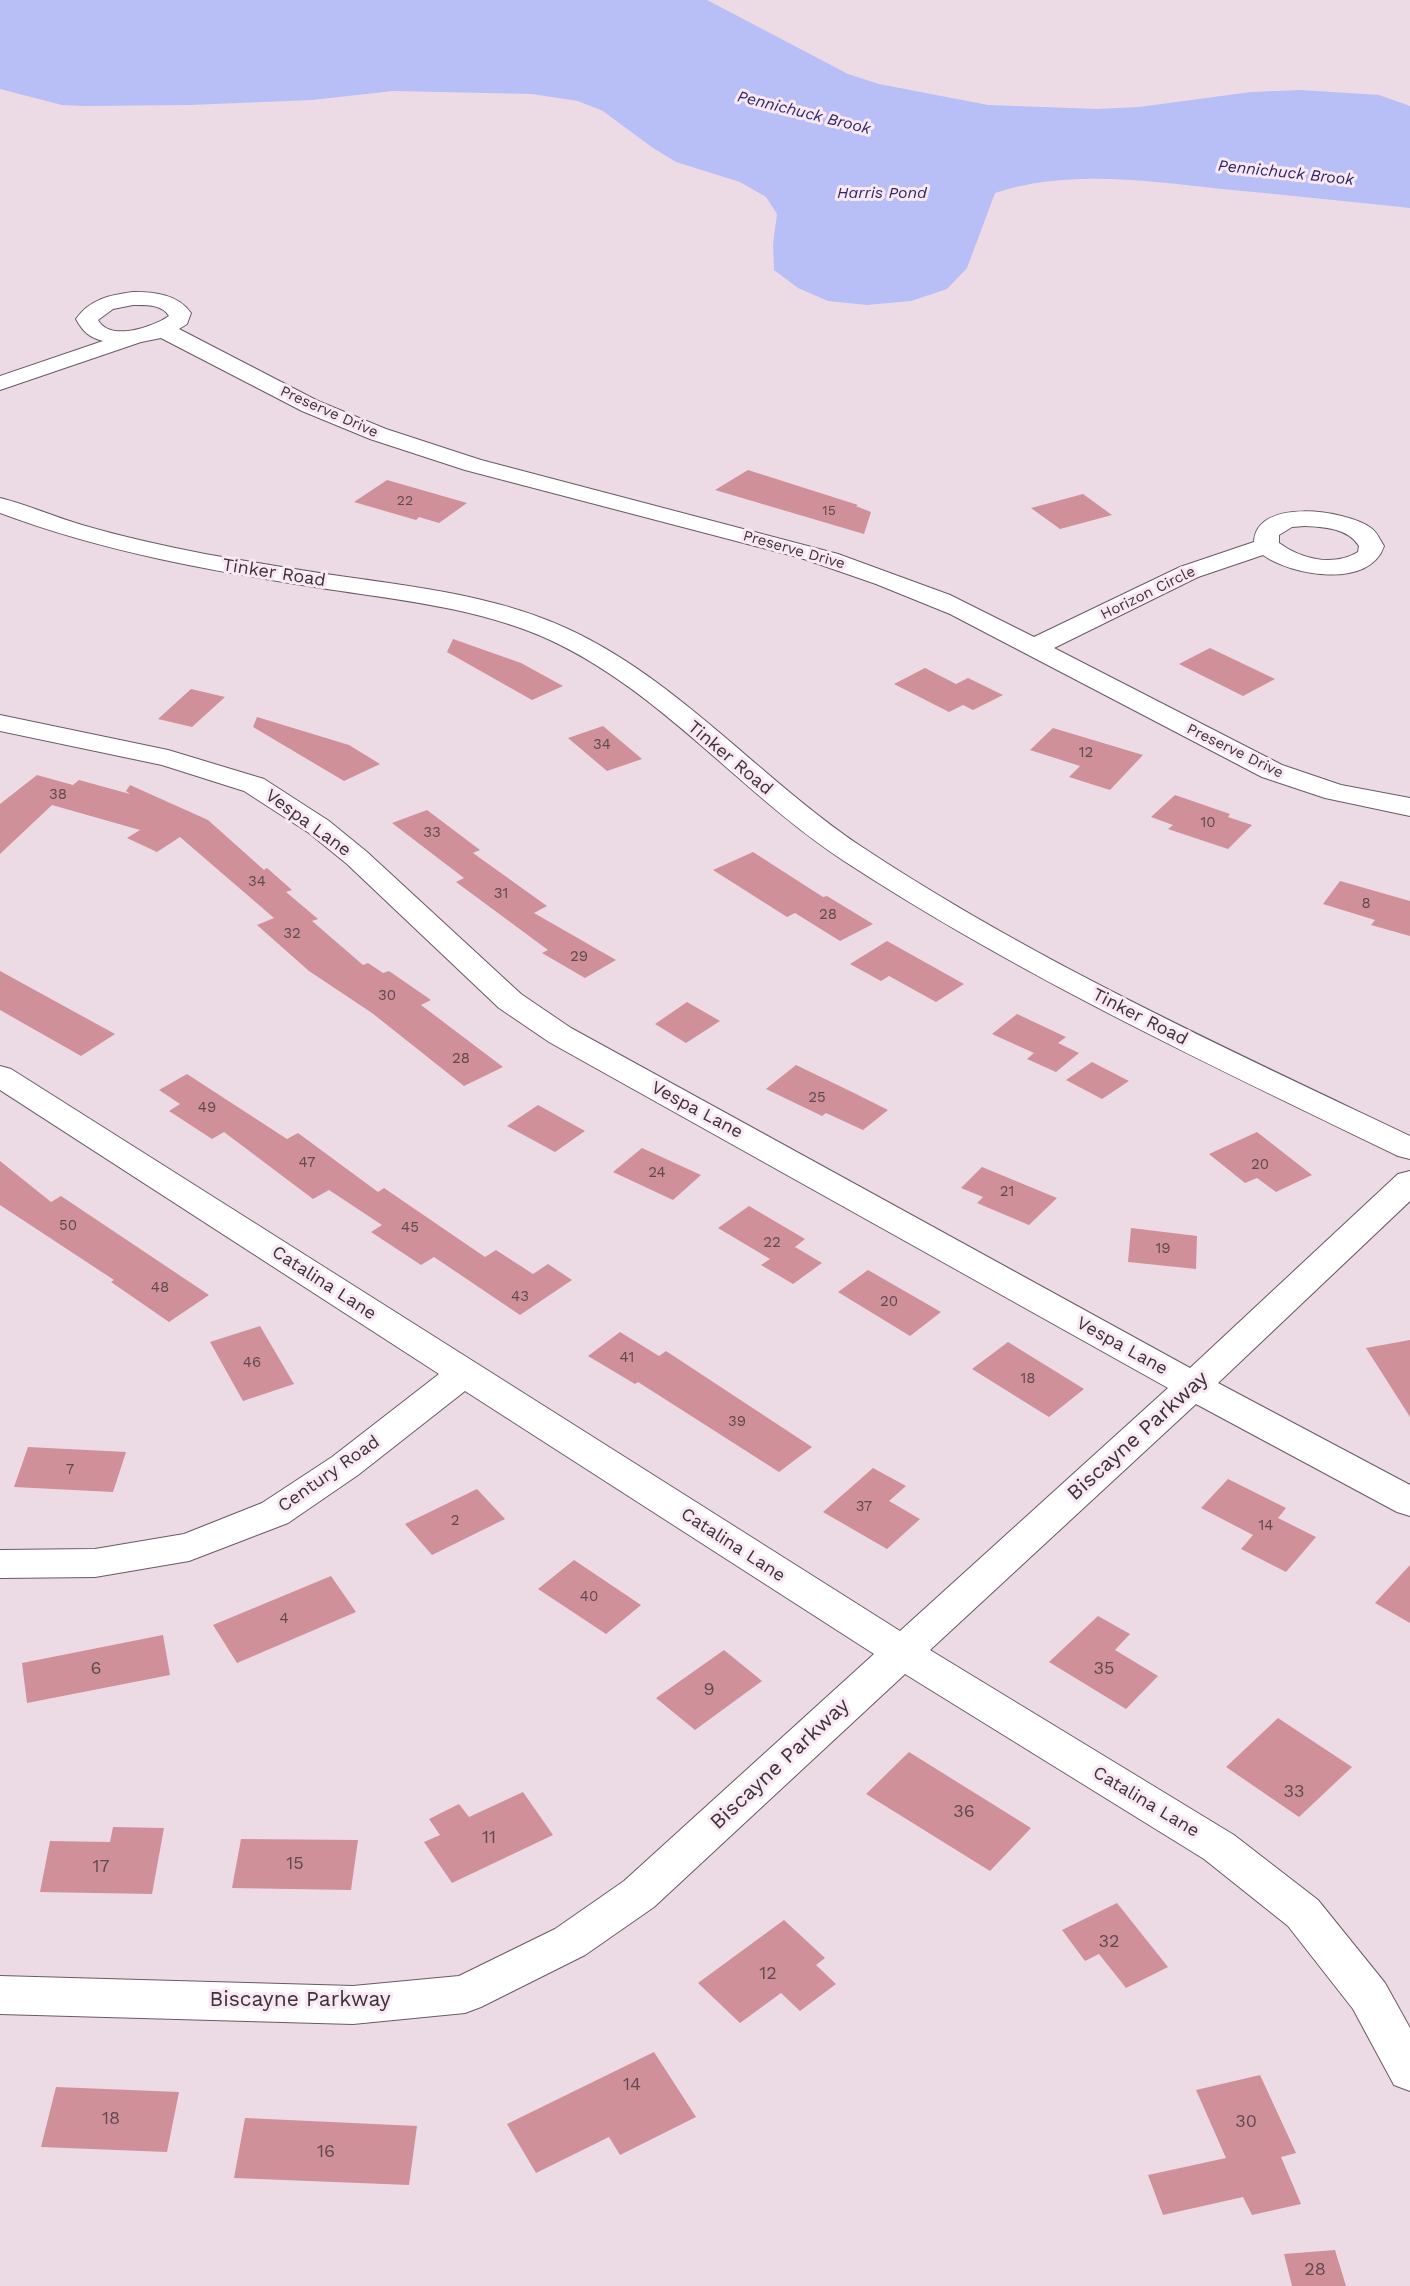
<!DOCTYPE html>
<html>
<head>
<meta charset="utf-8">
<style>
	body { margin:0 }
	canvas { display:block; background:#ecdae5 }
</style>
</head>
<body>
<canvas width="1410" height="2286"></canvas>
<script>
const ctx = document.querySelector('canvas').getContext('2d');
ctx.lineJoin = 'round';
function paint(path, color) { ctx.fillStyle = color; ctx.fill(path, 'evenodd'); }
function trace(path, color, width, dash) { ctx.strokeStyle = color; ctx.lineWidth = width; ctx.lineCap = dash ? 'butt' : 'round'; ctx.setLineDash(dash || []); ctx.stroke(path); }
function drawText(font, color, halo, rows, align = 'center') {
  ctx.font = font + ' "Work Sans",sans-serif'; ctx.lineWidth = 6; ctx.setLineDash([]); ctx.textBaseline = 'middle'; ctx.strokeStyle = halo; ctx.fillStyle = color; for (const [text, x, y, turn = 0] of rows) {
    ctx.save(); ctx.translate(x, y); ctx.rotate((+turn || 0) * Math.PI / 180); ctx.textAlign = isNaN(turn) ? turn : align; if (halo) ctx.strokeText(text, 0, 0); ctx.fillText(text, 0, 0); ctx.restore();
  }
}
const water = new Path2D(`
	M 0,0 L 707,0 L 848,74 L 879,84 L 988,105 L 1098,109 L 1139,107 L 1251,92 L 1301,90 L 1379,95 L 1410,106 L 1410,208 C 1347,201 1285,195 1222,189 C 1147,181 1068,169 995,193 L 967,268 L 947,289 L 911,301 L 867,305 L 828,301 L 798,288 L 774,270 L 773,244 L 777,214 L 766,197 L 740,182 L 676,162 L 653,148 L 603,111 L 578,101 L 532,94 L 393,91 L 312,100 L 189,105 L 84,106 L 62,105 L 0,89 Z`);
const building = new Path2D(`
	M 748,470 L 858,505 L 856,506 L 871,512 L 864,534 L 715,490 Z
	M 387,480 L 467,503 L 439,523 L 419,517 L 416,520 L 354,502 Z
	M 1083,494 L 1112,515 L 1060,529 L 1031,508 Z
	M 453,639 L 521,663 L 563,686 L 532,700 L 447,652 Z
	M 1210,648 L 1275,679 L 1243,696 L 1179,664 Z
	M 925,668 L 956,684 L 968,678 L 1003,695 L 973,710 L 963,705 L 949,712 L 894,684 Z
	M 191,689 L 225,697 L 192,727 L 158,719 Z
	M 257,717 L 349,745 L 380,764 L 344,781 L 253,727 Z
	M 603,726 L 642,759 L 607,771 L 568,738 Z
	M 1053,728 L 1143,755 L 1110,790 L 1069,777 L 1080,766 L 1030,750 Z
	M 37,775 L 73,785 L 79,780 L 130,794 L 126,791 L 130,785 L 208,820 L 264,870 L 267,868 L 292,890 L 286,892 L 318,919 L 312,921 L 363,965 L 368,963 L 383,973 L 389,971 L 431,1000 L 421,1005 L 503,1067 L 464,1086 L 372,1013 L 309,971 L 257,925 L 274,918 L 180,837 L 157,852 L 127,838 L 140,830 L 52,805 L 0,854 L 0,804 Z
	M 1175,795 L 1230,814 L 1228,817 L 1252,825 L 1228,849 L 1168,829 L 1173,825 L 1151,817 Z
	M 427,810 L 480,850 L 473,853 L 547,906 L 534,913 L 616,960 L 585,978 L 542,953 L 548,950 L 456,882 L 464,878 L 392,823 Z
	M 753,852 L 823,897 L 827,896 L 873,924 L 840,941 L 795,913 L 787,917 L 713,870 Z
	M 1340,881 L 1410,901 L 1410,936 L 1371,925 L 1375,920 L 1323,904 Z
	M 887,941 L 964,984 L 936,1002 L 889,976 L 881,981 L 850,964 Z
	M 0,971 L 115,1034 L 81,1056 L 0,1010 Z
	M 687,1002 L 720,1021 L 686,1043 L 655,1024 Z
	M 1017,1014 L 1066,1037 L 1058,1043 L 1079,1053 L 1056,1072 L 1027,1059 L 1034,1053 L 992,1034 Z
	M 1092,1062 L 1129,1081 L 1102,1099 L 1066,1080 Z
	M 796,1065 L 852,1092 L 888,1110 L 863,1130 L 826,1113 L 822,1116 L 766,1089 Z
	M 187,1074 L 287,1139 L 298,1133 L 378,1192 L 384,1188 L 485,1257 L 496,1250 L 533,1274 L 548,1264 L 572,1280 L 520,1315 L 434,1257 L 421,1265 L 371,1232 L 382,1225 L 329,1190 L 313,1199 L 224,1132 L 212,1139 L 169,1111 L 180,1104 L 159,1090 Z
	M 538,1105 L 585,1131 L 555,1152 L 507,1126 Z
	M 1257,1132 L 1312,1175 L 1276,1192 L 1257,1178 L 1245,1183 L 1209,1154 Z
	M 642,1148 L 701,1175 L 673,1200 L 613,1172 Z
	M 0,1161 L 51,1202 L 61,1196 L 209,1295 L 169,1322 L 111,1282 L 114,1280 L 0,1205 Z
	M 982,1167 L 1057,1198 L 1029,1225 L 977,1203 L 983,1197 L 961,1188 Z
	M 749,1206 L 805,1239 L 795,1247 L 822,1263 L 793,1284 L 761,1265 L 770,1259 L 718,1228 Z
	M 1131,1228 L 1197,1236 L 1196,1269 L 1128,1262 Z
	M 868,1270 L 941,1312 L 910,1336 L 838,1292 Z
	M 260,1326 L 294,1384 L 243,1401 L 210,1342 Z
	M 620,1332 L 659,1356 L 666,1351 L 812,1447 L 779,1472 L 638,1382 L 635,1384 L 588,1356 Z
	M 1410,1340 L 1410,1417 L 1366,1348 Z
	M 1008,1342 L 1084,1389 L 1049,1417 L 972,1369 Z
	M 28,1447 L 126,1452 L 113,1492 L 14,1487 Z
	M 873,1468 L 906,1486 L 889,1501 L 920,1519 L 887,1549 L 823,1512 Z
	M 1228,1479 L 1286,1508 L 1278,1518 L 1316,1537 L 1286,1572 L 1241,1549 L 1253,1535 L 1201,1508 Z
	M 477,1489 L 505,1519 L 432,1555 L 405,1524 Z
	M 574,1560 L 641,1605 L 606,1634 L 538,1589 Z
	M 1410,1565 L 1410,1623 L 1375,1603 Z
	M 331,1576 L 356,1612 L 237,1663 L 213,1625 Z
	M 1098,1616 L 1130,1634 L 1115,1650 L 1158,1676 L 1126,1709 L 1049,1662 Z
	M 163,1635 L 170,1675 L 27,1703 L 22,1663 Z
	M 724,1650 L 762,1681 L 695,1730 L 656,1698 Z
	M 1278,1718 L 1352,1767 L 1299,1817 L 1226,1767 Z
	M 909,1752 L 1031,1828 L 990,1871 L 866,1794 Z
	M 523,1792 L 553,1835 L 452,1883 L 424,1842 L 440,1835 L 429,1819 L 459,1804 L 469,1817 Z
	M 113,1827 L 164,1828 L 152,1894 L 40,1892 L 50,1841 L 110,1842 Z
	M 241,1839 L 358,1840 L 351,1890 L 232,1888 Z
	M 1117,1903 L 1168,1967 L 1126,1988 L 1099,1954 L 1085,1961 L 1062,1930 Z
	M 784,1920 L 825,1958 L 816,1965 L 836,1984 L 800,2011 L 781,1993 L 740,2023 L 698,1983 Z
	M 654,2052 L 696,2117 L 620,2155 L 609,2137 L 536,2173 L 507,2124 Z
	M 1260,2075 L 1296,2153 L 1281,2157 L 1301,2204 L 1252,2215 L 1243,2197 L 1163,2215 L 1148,2175 L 1226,2158 L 1196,2090 Z
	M 56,2087 L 179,2092 L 167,2152 L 41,2147 Z
	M 245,2118 L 417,2126 L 409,2185 L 234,2178 Z
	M 1335,2250 L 1346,2286 L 1292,2286 L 1284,2254 Z`);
const minor = new Path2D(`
	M 133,292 C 154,292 178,294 191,313 L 187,324 L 179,329 L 318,401 L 386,429 L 481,460 L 838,554 L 950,595 L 1034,637 L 1180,567 L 1254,542 C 1256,497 1346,510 1371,528 C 1377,532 1380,540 1384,546 C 1370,589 1292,576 1263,555 L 1198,577 L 1054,648 L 1282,765 L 1341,785 L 1410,798 L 1410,816 L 1325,798 L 1262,777 L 950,614 L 876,584 L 801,558 L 465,470 L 370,439 L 302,411 L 161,338 L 141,342 L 0,390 L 0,376 L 103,341 C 89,337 83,332 76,319 C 90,299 110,295 133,292 ZM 133,305 C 146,305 162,304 169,316 C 153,327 110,342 98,320 L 113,309 ZM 1305,526 C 1324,527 1348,528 1359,546 L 1358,552 C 1333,567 1301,559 1279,543 L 1279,535 L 1292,527 Z
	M 0,498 C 28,505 55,517 82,525 C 123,537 164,546 205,554 C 257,563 309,572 361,579 C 431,589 504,599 568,629 C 677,679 760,778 859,845 C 1032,960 1223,1047 1410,1136 L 1410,1159 L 1398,1156 C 1210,1065 1020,976 844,861 C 742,794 662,692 550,640 C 478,607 397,600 321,588 C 212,571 104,552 0,513 Z
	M 0,715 L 168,750 L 264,779 L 329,821 L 367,852 L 521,994 L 571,1028 L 1190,1368 L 1398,1174 L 1410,1171 L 1410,1201 L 1218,1383 L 1410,1485 L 1410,1516 L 1397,1512 L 1196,1404 L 930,1650 L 1234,1835 L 1318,1900 L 1385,1983 L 1410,2028 L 1410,2091 L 1394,2085 L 1353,2009 L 1288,1926 L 1204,1859 L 905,1674 L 654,1907 L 585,1955 L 481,2007 L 465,2013 L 353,2024 L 0,2014 L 0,1976 L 353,1986 L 459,1976 L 555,1929 L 624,1881 L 874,1654 L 465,1391 L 358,1475 L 288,1523 L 189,1561 L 95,1577 L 0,1578 L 0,1550 L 95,1549 L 184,1534 L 262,1503 L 332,1457 L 439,1374 L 0,1090 L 0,1066 L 11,1069 L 900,1631 L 1168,1388 L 549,1042 L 499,1008 L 347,864 L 309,833 L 244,791 L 162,765 L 0,731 Z`);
const farNumbernames = [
	["22",405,501],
	["15",829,511]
];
const farStreetnames = [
	["Preserve Drive",329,412,24],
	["Preserve Drive",794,550,16],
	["Horizon Circle",1148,593,-26],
	["Preserve Drive",1235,751,26]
];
const numberNames = [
	["34",602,745],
	["12",1086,753],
	["38",58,795],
	["10",1208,823],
	["33",432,833],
	["34",257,882],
	["31",501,894],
	["8",1366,904],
	["28",828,915],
	["32",292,934],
	["29",579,957],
	["30",387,996],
	["28",461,1059],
	["25",817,1098],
	["49",207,1108],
	["47",307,1163],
	["20",1260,1165],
	["24",657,1173],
	["21",1007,1192],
	["50",68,1226],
	["45",410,1228],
	["22",772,1243],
	["19",1163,1249],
	["48",160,1288],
	["43",520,1297],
	["20",889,1302],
	["41",627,1358],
	["46",252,1363],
	["18",1028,1379],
	["39",737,1422],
	["7",70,1470],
	["37",864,1507],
	["2",455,1521],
	["14",1266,1526],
	["40",589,1597],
	["4",284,1619]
];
const farWaternames = [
	["Pennichuck Brook",804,113,14],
	["Pennichuck Brook",1286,173,6],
	["Harris Pond",882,193]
];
const streetNames = [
	["Tinker Road",274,573,9],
	["Tinker Road",730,758,40],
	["Vespa Lane",308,823,36],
	["Tinker Road",1140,1017,27],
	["Vespa Lane",697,1110,28],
	["Catalina Lane",324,1283,33],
	["Vespa Lane",1122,1346,29],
	["Century Road",329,1474,-35],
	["Catalina Lane",733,1545,33],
	["Catalina Lane",1146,1802,31]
];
const nearNumbernames = [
	["6",96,1669],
	["35",1104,1669],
	["9",709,1690],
	["33",1294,1792],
	["36",964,1812],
	["11",489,1838],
	["15",295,1864],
	["17",101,1867],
	["32",1109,1942],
	["12",768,1974],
	["14",632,2085],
	["18",111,2119],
	["30",1246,2122],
	["16",326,2152],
	["28",1315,2270]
];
const nearStreetnames = [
	["Biscayne Parkway",1138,1436,-42],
	["Biscayne Parkway",780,1764,-43],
	["Biscayne Parkway",300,2000]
];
paint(water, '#b7bff6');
paint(building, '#d09099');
trace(minor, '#695a64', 2);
paint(minor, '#fff');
drawText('14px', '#604a50', null, farNumbernames);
drawText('15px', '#3a3337', '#f9e7f3', farStreetnames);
drawText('15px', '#604a50', null, numberNames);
drawText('italic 16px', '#292968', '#f9e7f3', farWaternames);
drawText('18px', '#3a3337', '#f9e7f3', streetNames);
drawText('18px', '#604a50', null, nearNumbernames);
drawText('21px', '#3a3337', '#f9e7f3', nearStreetnames);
</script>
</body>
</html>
